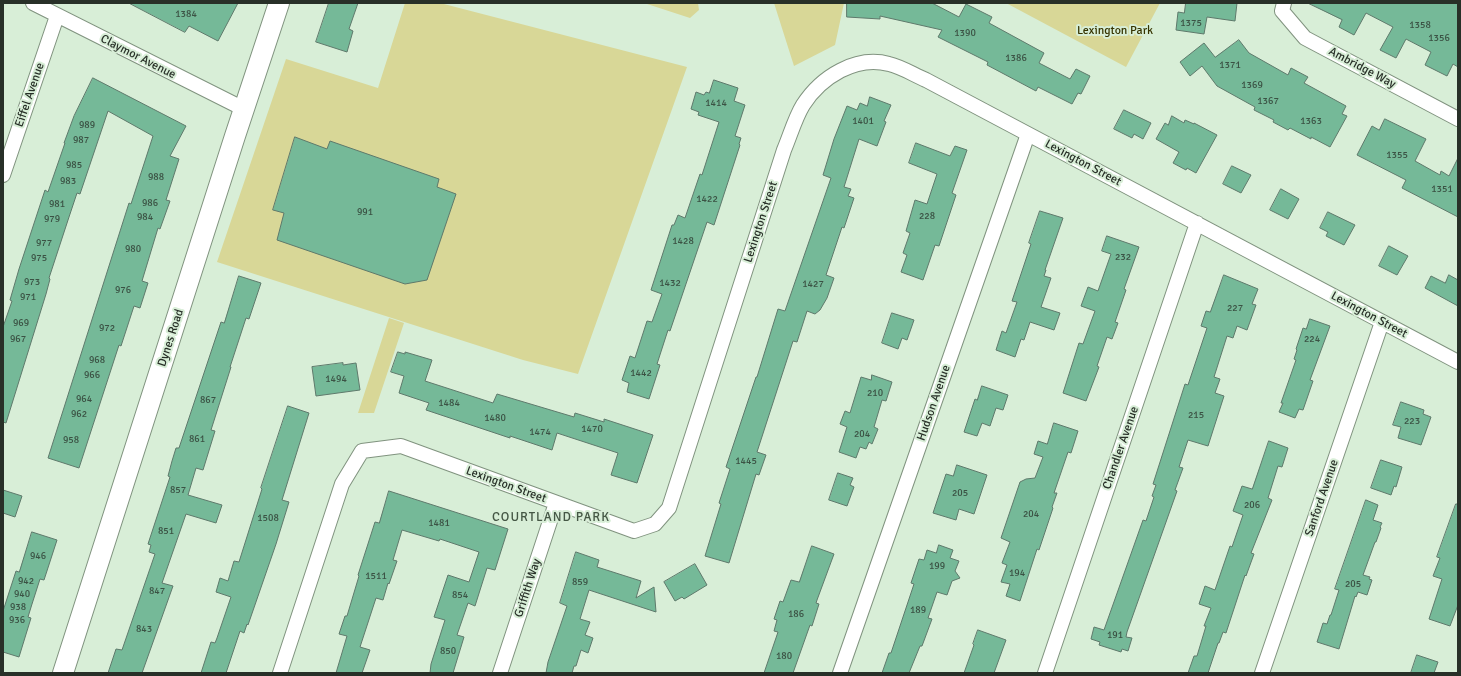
<!DOCTYPE html>
<html>
<head>
<meta charset="utf-8">
<style>
	body { margin:0 }
	#map { position:relative; width:1461px; height:676px; overflow:hidden; background:#d8eed7; font-family:Signika,sans-serif }
	canvas { display:block }
	.frame { position:absolute; inset:0; border:4px solid #283028; pointer-events:none }
</style>
</head>
<body>
<div id="map">
<canvas width="1461" height="676"></canvas>
<div class="frame"></div>
</div>
<script>
const ctx = document.querySelector('canvas').getContext('2d');
ctx.lineJoin = 'round';
function paint(path, color) { ctx.fillStyle = color; ctx.fill(path, 'evenodd'); }
function trace(path, color, width, dash) { ctx.strokeStyle = color; ctx.lineWidth = width; ctx.lineCap = dash ? 'butt' : 'round'; ctx.setLineDash(dash || []); ctx.stroke(path); }
function drawText(font, color, halo, rows, align = 'center') {
  ctx.font = font + ' Signika,sans-serif'; ctx.lineWidth = 4; ctx.setLineDash([]); ctx.textBaseline = 'middle'; ctx.strokeStyle = halo; ctx.fillStyle = color; for (const [text, x, y, turn = 0] of rows) {
    ctx.save(); ctx.translate(x, y); ctx.rotate((+turn || 0) * Math.PI / 180); ctx.textAlign = isNaN(turn) ? turn : align; if (halo) ctx.strokeText(text, 0, 0); ctx.fillText(text, 0, 0); ctx.restore();
  }
}
const green = new Path2D(`
	M 405,3 L 440,3 L 687,67 L 578,374 L 523,360 L 217,262 L 286,59 L 378,88 Z
	M 644,3 L 698,3 L 699,10 L 690,18 Z
	M 774,3 L 844,3 L 835,45 L 794,66 Z
	M 1006,3 L 1160,3 L 1126,67 Z
	M 389,318 L 404,323 L 374,413 L 358,413 Z`);
const building = new Path2D(`
	M 129,3 L 238,3 L 218,41 L 189,26 L 185,32 Z
	M 329,3 L 358,3 L 349,29 L 353,31 L 347,52 L 316,42 Z
	M 847,3 L 932,3 L 959,17 L 966,4 L 992,17 L 989,23 L 1044,53 L 1039,63 L 1070,79 L 1076,69 L 1090,76 L 1081,94 L 1078,93 L 1072,104 L 1038,87 L 1036,91 L 987,65 L 988,62 L 938,37 L 942,30 L 880,16 L 880,19 L 847,17 Z
	M 1186,3 L 1237,3 L 1235,21 L 1207,17 L 1204,34 L 1176,30 L 1178,12 L 1184,13 Z
	M 1308,3 L 1458,3 L 1458,67 L 1453,64 L 1447,76 L 1425,65 L 1431,52 L 1406,39 L 1396,58 L 1380,50 L 1393,27 L 1366,13 L 1354,35 L 1339,27 L 1342,20 Z
	M 1239,40 L 1249,53 L 1288,75 L 1291,68 L 1308,77 L 1304,83 L 1346,106 L 1342,114 L 1347,116 L 1330,147 L 1311,137 L 1311,139 L 1290,128 L 1288,130 L 1273,122 L 1274,120 L 1254,110 L 1255,107 L 1217,86 L 1202,66 L 1190,76 L 1180,62 L 1204,43 L 1215,57 Z
	M 93,78 L 186,126 L 170,156 L 179,159 L 166,200 L 170,201 L 160,229 L 158,228 L 142,281 L 148,283 L 140,308 L 134,306 L 121,346 L 119,345 L 79,468 L 48,458 L 129,203 L 131,204 L 153,136 L 108,111 L 80,194 L 77,193 L 69,217 L 49,278 L 50,279 L 46,294 L 6,423 L 3,422 L 3,327 L 12,301 L 10,300 L 19,269 L 45,190 L 48,192 L 65,143 L 64,143 L 74,116 Z
	M 714,80 L 738,88 L 734,101 L 745,105 L 735,136 L 741,138 L 739,144 L 740,145 L 714,225 L 707,222 L 670,331 L 668,330 L 657,364 L 660,365 L 649,399 L 627,392 L 629,383 L 622,380 L 630,356 L 635,358 L 647,321 L 652,322 L 662,294 L 651,290 L 672,225 L 674,225 L 678,215 L 685,218 L 700,174 L 702,175 L 719,122 L 698,115 L 699,112 L 691,109 L 696,92 L 704,95 L 706,92 L 709,93 Z
	M 870,97 L 891,105 L 884,121 L 886,122 L 877,146 L 859,139 L 844,187 L 851,189 L 848,196 L 854,198 L 844,228 L 842,227 L 826,275 L 834,278 L 827,298 L 820,310 L 815,314 L 807,311 L 797,342 L 793,341 L 757,452 L 766,455 L 759,475 L 756,474 L 729,563 L 705,556 L 721,504 L 719,503 L 730,469 L 726,467 L 756,377 L 757,377 L 778,309 L 785,311 L 831,178 L 823,175 L 834,139 L 847,106 L 857,110 L 860,103 L 867,106 Z
	M 1124,110 L 1151,123 L 1143,139 L 1134,134 L 1132,138 L 1114,129 Z
	M 1172,116 L 1184,123 L 1185,120 L 1194,124 L 1194,123 L 1217,135 L 1196,173 L 1187,168 L 1186,170 L 1173,163 L 1179,152 L 1156,139 L 1165,123 L 1168,125 Z
	M 1385,119 L 1426,139 L 1415,161 L 1440,175 L 1441,171 L 1449,176 L 1458,158 L 1458,217 L 1402,188 L 1406,180 L 1357,155 L 1372,126 L 1379,130 Z
	M 295,137 L 327,149 L 330,141 L 439,179 L 437,187 L 456,194 L 427,280 L 405,284 L 277,240 L 284,213 L 273,210 Z
	M 916,143 L 950,156 L 955,146 L 967,150 L 952,193 L 956,195 L 939,246 L 935,245 L 923,280 L 901,272 L 907,255 L 903,253 L 910,233 L 906,231 L 915,200 L 927,204 L 937,174 L 909,163 Z
	M 1232,166 L 1251,175 L 1241,193 L 1223,184 Z
	M 1281,189 L 1299,199 L 1288,219 L 1270,210 Z
	M 1040,211 L 1063,218 L 1045,270 L 1046,270 L 1044,276 L 1051,278 L 1041,307 L 1060,313 L 1054,330 L 1030,322 L 1024,340 L 1021,339 L 1015,357 L 996,350 L 1002,331 L 1006,333 L 1017,302 L 1012,301 L 1031,244 L 1029,243 Z
	M 1328,212 L 1355,225 L 1344,245 L 1326,236 L 1328,232 L 1320,228 Z
	M 1107,236 L 1139,247 L 1124,289 L 1126,290 L 1115,322 L 1118,323 L 1112,339 L 1107,337 L 1097,366 L 1099,367 L 1086,401 L 1063,393 L 1079,343 L 1083,344 L 1095,311 L 1081,306 L 1088,287 L 1098,291 L 1111,254 L 1102,251 Z
	M 1389,246 L 1408,256 L 1397,275 L 1379,266 Z
	M 1224,275 L 1258,289 L 1252,304 L 1256,305 L 1247,330 L 1237,326 L 1233,338 L 1227,336 L 1214,377 L 1220,379 L 1215,393 L 1224,396 L 1208,446 L 1188,440 L 1179,467 L 1183,468 L 1175,490 L 1177,491 L 1127,632 L 1126,637 L 1132,638 L 1128,651 L 1122,649 L 1121,652 L 1099,645 L 1100,642 L 1091,639 L 1094,627 L 1104,630 L 1143,520 L 1146,521 L 1154,497 L 1152,496 L 1156,485 L 1153,484 L 1185,384 L 1188,385 L 1207,328 L 1201,326 L 1206,311 L 1210,312 Z
	M 1449,275 L 1458,280 L 1458,306 L 1425,288 L 1431,276 L 1445,283 Z
	M 239,276 L 261,283 L 249,319 L 246,318 L 230,367 L 231,367 L 211,430 L 215,431 L 203,470 L 196,468 L 188,495 L 222,505 L 216,523 L 186,514 L 162,583 L 173,586 L 142,673 L 108,673 L 116,649 L 122,650 L 155,554 L 149,552 L 151,545 L 148,544 L 170,477 L 168,476 L 172,461 L 176,448 L 179,448 L 221,322 L 224,323 Z
	M 892,313 L 914,320 L 907,340 L 902,338 L 898,349 L 882,343 Z
	M 1310,319 L 1330,326 L 1310,380 L 1313,381 L 1303,410 L 1299,409 L 1295,418 L 1279,412 L 1283,403 L 1281,403 L 1296,360 L 1294,359 L 1297,350 L 1296,349 L 1303,328 L 1306,329 Z
	M 398,352 L 405,354 L 405,352 L 432,360 L 425,381 L 493,403 L 497,394 L 574,417 L 575,413 L 604,422 L 604,419 L 653,435 L 637,483 L 611,475 L 618,453 L 557,433 L 552,450 L 510,436 L 510,438 L 426,410 L 429,403 L 399,393 L 404,376 L 391,372 Z
	M 343,363 L 343,365 L 356,363 L 360,390 L 316,396 L 312,367 Z
	M 872,375 L 892,382 L 886,401 L 882,400 L 874,427 L 878,429 L 872,444 L 869,442 L 866,449 L 860,447 L 856,458 L 839,452 L 847,427 L 840,424 L 845,411 L 850,413 L 861,377 L 871,380 Z
	M 982,386 L 1008,395 L 1003,410 L 996,408 L 990,426 L 982,423 L 977,436 L 964,432 L 975,399 L 977,400 Z
	M 1401,402 L 1424,410 L 1423,414 L 1431,417 L 1421,445 L 1398,438 L 1401,427 L 1393,425 Z
	M 288,406 L 309,413 L 282,500 L 289,502 L 276,544 L 248,625 L 247,624 L 244,633 L 240,631 L 226,673 L 201,673 L 211,642 L 215,643 L 217,638 L 231,597 L 216,592 L 220,578 L 228,581 L 234,561 L 239,562 L 262,489 L 261,488 Z
	M 1054,423 L 1078,431 L 1071,453 L 1068,452 L 1054,493 L 1057,493 L 1052,507 L 1053,508 L 1039,550 L 1037,549 L 1020,601 L 1006,596 L 1010,584 L 1001,582 L 1007,565 L 1002,563 L 1010,542 L 1001,538 L 1020,482 L 1026,479 L 1035,478 L 1043,457 L 1034,454 L 1038,441 L 1047,444 Z
	M 1269,441 L 1288,448 L 1282,467 L 1278,466 L 1268,498 L 1272,500 L 1251,553 L 1254,554 L 1246,576 L 1245,575 L 1226,633 L 1223,632 L 1219,643 L 1218,643 L 1208,673 L 1188,673 L 1194,656 L 1197,656 L 1206,626 L 1204,626 L 1211,608 L 1199,604 L 1205,586 L 1215,590 L 1230,546 L 1232,547 L 1243,515 L 1233,511 L 1242,486 L 1252,489 Z
	M 1381,460 L 1402,467 L 1396,487 L 1394,486 L 1391,495 L 1371,488 Z
	M 957,465 L 987,475 L 974,514 L 959,509 L 956,520 L 933,513 L 946,474 L 953,476 Z
	M 838,473 L 853,478 L 850,485 L 854,487 L 847,506 L 829,500 Z
	M 3,490 L 22,496 L 15,517 L 3,513 Z
	M 389,491 L 508,529 L 495,570 L 487,568 L 475,606 L 468,603 L 457,635 L 464,637 L 453,673 L 430,673 L 431,664 L 445,620 L 434,617 L 448,575 L 469,582 L 479,552 L 440,539 L 439,541 L 402,530 L 393,560 L 397,561 L 389,584 L 388,583 L 383,600 L 376,598 L 360,647 L 370,650 L 362,673 L 336,673 L 347,636 L 339,634 L 345,616 L 347,616 L 359,576 L 358,575 L 375,522 L 379,523 Z
	M 1366,500 L 1378,505 L 1373,520 L 1382,523 L 1380,527 L 1381,528 L 1376,542 L 1375,542 L 1363,575 L 1370,577 L 1369,579 L 1372,580 L 1367,595 L 1358,592 L 1356,597 L 1355,596 L 1339,649 L 1317,642 L 1323,623 L 1327,624 L 1330,615 L 1331,615 L 1339,590 L 1335,589 Z
	M 1456,504 L 1458,504 L 1458,605 L 1450,626 L 1429,619 L 1442,579 L 1433,576 L 1440,558 L 1437,557 Z
	M 32,532 L 57,540 L 44,580 L 40,579 L 32,604 L 28,617 L 31,618 L 19,657 L 3,652 L 3,611 L 16,571 L 19,572 Z
	M 939,545 L 953,550 L 950,558 L 959,561 L 955,571 L 960,578 L 952,581 L 947,595 L 937,592 L 928,618 L 932,619 L 922,646 L 920,646 L 909,673 L 882,673 L 889,653 L 891,653 L 914,584 L 911,583 L 919,559 L 924,560 L 927,550 L 936,553 Z
	M 812,546 L 834,554 L 817,600 L 816,603 L 819,604 L 812,626 L 810,625 L 793,673 L 764,673 L 778,632 L 774,631 L 777,620 L 774,619 L 780,601 L 783,602 L 791,580 L 799,582 Z
	M 576,552 L 599,560 L 597,567 L 641,581 L 636,598 L 654,587 L 656,612 L 589,590 L 580,619 L 590,622 L 585,635 L 593,638 L 588,653 L 581,650 L 576,666 L 574,666 L 572,673 L 546,673 L 548,662 L 567,606 L 560,603 Z
	M 695,564 L 707,585 L 684,599 L 682,597 L 675,601 L 664,582 Z
	M 978,630 L 1006,640 L 994,673 L 964,673 L 974,645 L 973,644 Z
	M 1417,655 L 1438,662 L 1434,673 L 1411,673 Z`);
const street = new Path2D(`
	M 33,3 L 244,109
	M 1284,3 L 1282,11 L 1305,38 L 1458,119
	M 3,175 L 57,16
	M 280,673 L 342,484 L 362,451 L 401,446 L 634,531 L 655,524 L 669,508 L 784,150 C 790,136 795,118 803,105 C 821,77 856,55 889,64 C 902,67 914,75 926,80 L 1458,362
	M 500,673 L 556,503
	M 840,673 L 1028,134
	M 1045,673 L 1197,223
	M 1262,673 L 1382,322`);
const secondary = new Path2D(`
	M 63,673 L 235,136 L 279,3`);
const numberNames = [
	["1384",186,14],
	["1375",1191,23],
	["1358",1420,25],
	["1390",965,33],
	["1356",1439,38],
	["1386",1016,58],
	["1371",1230,65],
	["1369",1252,85],
	["1367",1268,101],
	["1414",716,103],
	["1401",863,121],
	["1363",1311,121],
	["989",87,125],
	["987",81,140],
	["1355",1397,155],
	["985",74,165],
	["988",156,177],
	["983",68,181],
	["1351",1442,189],
	["1422",707,199],
	["986",150,203],
	["981",57,204],
	["991",365,212],
	["228",927,216],
	["984",145,217],
	["979",52,219],
	["1428",683,241],
	["977",44,243],
	["980",133,249],
	["232",1123,257],
	["975",39,258],
	["973",32,282],
	["1432",670,283],
	["1427",813,284],
	["976",123,290],
	["971",28,297],
	["227",1235,308],
	["969",21,323],
	["972",107,328],
	["967",18,339],
	["224",1312,339],
	["968",97,360],
	["1442",641,373],
	["966",92,375],
	["1494",336,379],
	["210",875,393],
	["964",84,399],
	["867",208,400],
	["1484",449,403],
	["962",79,414],
	["215",1196,415],
	["1480",495,418],
	["223",1412,421],
	["1470",592,429],
	["1474",540,432],
	["204",862,434],
	["861",197,439],
	["958",71,440],
	["1445",746,461],
	["857",178,490],
	["205",960,493],
	["206",1252,505],
	["204",1031,514],
	["1508",268,518],
	["1481",439,523],
	["851",166,531],
	["946",38,556],
	["199",937,566],
	["194",1017,573],
	["1511",376,576],
	["942",26,581],
	["859",580,582],
	["205",1353,584],
	["847",157,591],
	["940",22,594],
	["854",460,595],
	["938",18,607],
	["189",918,610],
	["186",796,614],
	["936",17,620],
	["843",144,629],
	["191",1115,635],
	["850",448,651],
	["180",784,656]
];
const parkNames = [
	["Lexington Park",1115,31]
];
const streetNames = [
	["Claymor Avenue",138,57,27],
	["Ambridge Way",1362,68,28],
	["Eiffel Avenue",30,95,-71],
	["Lexington Street",1083,163,28],
	["Lexington Street",761,222,-72],
	["Lexington Street",1369,315,28],
	["Dynes Road",171,338,-72],
	["Hudson Avenue",934,403,-71],
	["Chandler Avenue",1121,448,-71],
	["Lexington Street",506,485,20],
	["Sanford Avenue",1322,498,-71],
	["Griffith Way",528,588,-72]
];
const neighbourhoodNames = [
	["COURTLAND PARK",551,518]
];
paint(green, '#d8d797');
paint(building, '#75b998');
trace(building, '#5e796b', 1);
trace(street, '#80937f', 16);
trace(secondary, '#80937f', 22);
trace(street, '#fff', 14);
trace(secondary, '#fff', 20);
drawText('10px', '#3b5244', null, numberNames);
drawText('12px', '#363400', '#d8eed7', parkNames);
drawText('12px', '#283028', '#d8eed7', streetNames);
ctx.letterSpacing = '1px';
drawText('13px', '#455745', '#d8eed7', neighbourhoodNames);
ctx.letterSpacing = '0px';
</script>
</body>
</html>
